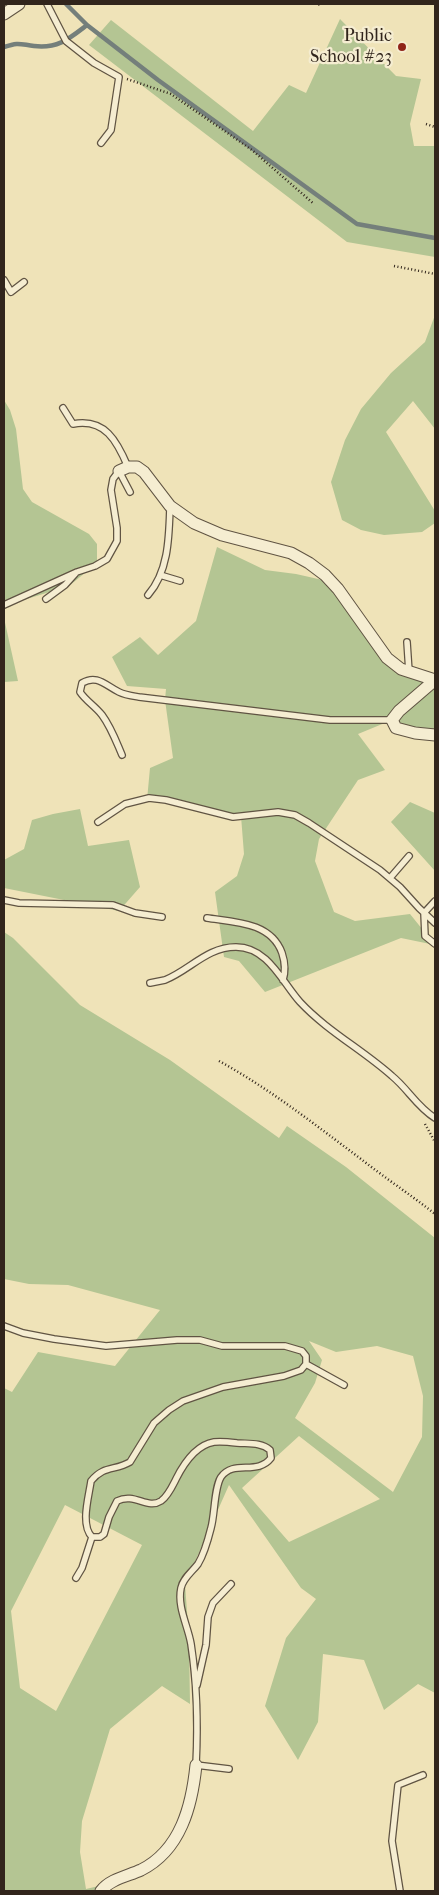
<!DOCTYPE html>
<html>
<head>
<meta charset="utf-8">
<style>
	body { margin:0 }
	#map { position:relative; width:439px; height:1895px; overflow:hidden; background:#efe3b8; font-family:"IM FELL French Canon",serif }
	canvas { display:block }
	.frame { position:absolute; inset:0; border:5px solid #31251c; pointer-events:none }
</style>
</head>
<body>
<div id="map">
<canvas width="439" height="1895"></canvas>
<div class="frame"></div>
</div>
<script>
const ctx = document.querySelector('canvas').getContext('2d');
ctx.lineJoin = 'round';
function paint(path, color) { ctx.fillStyle = color; ctx.fill(path, 'evenodd'); }
function trace(path, color, width, dash) { ctx.strokeStyle = color; ctx.lineWidth = width; ctx.lineCap = dash ? 'butt' : 'round'; ctx.setLineDash(dash || []); ctx.stroke(path); }
function drawText(font, color, halo, rows, align = 'center') {
  ctx.font = font + ' "IM FELL French Canon",serif'; ctx.lineWidth = 4.5; ctx.setLineDash([]); ctx.textBaseline = 'middle'; ctx.strokeStyle = halo; ctx.fillStyle = color; for (const [text, x, y, turn = 0] of rows) {
    ctx.save(); ctx.translate(x, y); ctx.rotate((+turn || 0) * Math.PI / 180); ctx.textAlign = isNaN(turn) ? turn : align; if (halo) ctx.strokeText(text, 0, 0); ctx.fillText(text, 0, 0); ctx.restore();
  }
}
const green = new Path2D(`
	M 340,19 L 396,76 L 421,79 L 410,124 L 414,146 L 435,146 L 435,257 L 347,242 L 89,45 L 111,20 L 253,131 L 289,85 L 306,93 Z
	M 435,315 L 435,429 L 413,401 L 386,432 L 435,511 L 435,523 L 422,532 L 384,535 L 361,530 L 342,520 L 331,482 L 345,440 L 361,409 L 391,373 L 425,342 Z
	M 4,400 L 10,410 L 16,429 L 23,489 L 32,502 L 89,534 L 97,544 L 97,563 L 69,586 L 4,606 Z
	M 217,547 L 265,570 L 296,574 L 327,581 L 379,653 L 435,680 L 435,735 L 415,733 L 392,720 L 358,734 L 385,770 L 358,780 L 319,839 L 315,861 L 334,912 L 355,921 L 410,914 L 435,945 L 401,938 L 265,992 L 239,961 L 224,957 L 215,892 L 237,876 L 244,854 L 241,816 L 173,802 L 147,800 L 150,768 L 173,758 L 165,700 L 166,689 L 127,686 L 112,657 L 140,637 L 158,655 L 196,621 Z
	M 4,618 L 18,681 L 4,682 Z
	M 410,802 L 435,813 L 435,871 L 391,822 Z
	M 80,809 L 88,846 L 129,840 L 140,887 L 119,911 L 4,888 L 4,860 L 24,849 L 32,820 L 53,814 Z
	M 4,932 L 13,938 L 80,1005 L 170,1060 L 279,1138 L 287,1126 L 346,1167 L 435,1238 L 435,1693 L 418,1684 L 384,1710 L 364,1660 L 323,1654 L 318,1722 L 298,1760 L 265,1706 L 286,1638 L 316,1599 L 301,1588 L 229,1485 L 185,1584 L 189,1639 L 190,1704 L 162,1686 L 110,1729 L 82,1821 L 80,1852 L 86,1889 L 107,1884 L 110,1891 L 4,1891 L 4,1388 L 12,1392 L 38,1352 L 115,1366 L 160,1310 L 68,1285 L 29,1284 L 4,1279 ZM 309,1341 L 336,1352 L 377,1346 L 413,1356 L 423,1396 L 422,1437 L 393,1492 L 295,1418 L 315,1383 L 322,1360 ZM 299,1436 L 380,1499 L 289,1542 L 242,1488 ZM 65,1505 L 142,1545 L 56,1711 L 20,1688 L 11,1611 Z`);
const stream = new Path2D(`
	M 66,4 L 87,25 L 158,80 L 357,224 L 435,238
	M 4,47 C 19,42 19,44 34,46 C 58,49 70,38 87,25`);
const path = new Path2D(`
	M 318,5 L 319,4
	M 127,79 L 171,94 L 252,150 L 314,204
	M 426,124 L 435,127
	M 394,266 L 435,274
	M 219,1061 C 270,1089 314,1124 361,1159 C 385,1178 411,1195 435,1214
	M 425,1124 L 435,1142`);
const service = new Path2D(`
	M 47,4 L 66,41 L 94,63 L 119,77 L 111,130 L 101,143
	M 4,280 L 11,292 L 24,282
	M 63,408 L 73,424 C 105,418 117,441 128,467
	M 160,575 L 180,581
	M 148,595 C 169,571 169,536 170,506
	M 46,599 L 65,585 L 75,574
	M 4,605 L 77,572 L 95,566 L 107,559 L 117,541 L 117,528 L 111,490 L 113,479 L 119,471 L 130,492
	M 407,642 L 409,672
	M 122,755 C 116,741 111,727 102,715 C 95,706 86,701 80,692 L 82,683 C 97,674 105,685 119,692 C 125,695 133,696 139,697 L 330,720 L 392,720
	M 98,822 L 125,804 L 149,798 L 166,800 L 233,817 L 278,812 L 295,815 L 309,823 L 380,870 L 400,887 L 419,908 L 435,923
	M 390,878 L 409,856
	M 4,900 L 19,903 L 113,905 L 135,913 L 162,917
	M 435,901 L 424,913 L 425,936 L 435,944
	M 207,918 C 234,922 271,922 282,953 C 285,962 286,970 283,980
	M 150,983 C 155,982 160,981 165,980 C 190,970 207,947 236,947 C 268,947 282,982 300,1002 C 327,1031 363,1050 392,1076 C 408,1089 417,1107 435,1118
	M 4,1326 L 23,1333 L 54,1339 L 106,1346 L 177,1340 L 200,1340 L 222,1346 L 285,1346 L 302,1351 L 306,1356 L 306,1364 L 301,1370 L 284,1376 L 223,1387 L 183,1401 L 169,1410 L 154,1423 L 130,1462 C 115,1471 104,1465 91,1481 C 89,1496 80,1525 92,1537 L 100,1537 L 104,1534 L 109,1517 L 117,1501 C 135,1492 147,1510 161,1501 C 168,1496 172,1487 176,1479 C 183,1465 196,1445 214,1442 C 221,1441 229,1442 237,1443 C 248,1444 261,1442 270,1450 L 271,1458 C 257,1476 234,1459 221,1477 C 214,1488 215,1514 211,1528 C 208,1540 204,1554 198,1564 C 192,1572 183,1578 181,1588 C 177,1607 188,1626 191,1644 C 197,1683 198,1725 196,1765 L 229,1769
	M 306,1364 L 344,1385
	M 76,1578 L 82,1568 L 92,1537
	M 197,1685 L 206,1645 L 208,1617 L 213,1603 L 231,1584
	M 400,1891 L 392,1841 L 398,1785 L 423,1775`);
const minor = new Path2D(`
	M 4,14 L 19,4
	M 119,471 L 128,467 L 137,467 L 144,472 L 170,506 L 194,523 L 222,535 L 291,553 L 309,563 L 325,575 L 338,589 L 387,658 L 401,669 L 435,680
	M 435,680 L 399,711 L 392,720 L 396,728 L 415,733 L 435,735
	M 101,1891 C 110,1879 128,1876 141,1870 C 181,1850 192,1805 196,1765`);
const markers = [
	[402,47,5,"#8f2418"]
];
const poiNames = [
	["Public",392,37],
	["School #23",392,58]
];
paint(green, '#b4c593');
trace(stream, '#747f7b', 4.5);
trace(service, '#605443', 8);
trace(minor, '#605443', 13);
trace(path, '#31251c', 2.5, [1, 2.5]);
trace(service, '#f5edd1', 5.5);
trace(minor, '#f5edd1', 11);
for (const [x, y, r, color] of markers) { const dot = new Path2D(); dot.arc(x, y, r, 0, 2 * Math.PI); ctx.fillStyle = color; ctx.fill(dot); trace(dot, '#f5edd1', 2); }
drawText('18px', '#31251c', '#f5edd1', poiNames, 'right');
</script>
</body>
</html>
